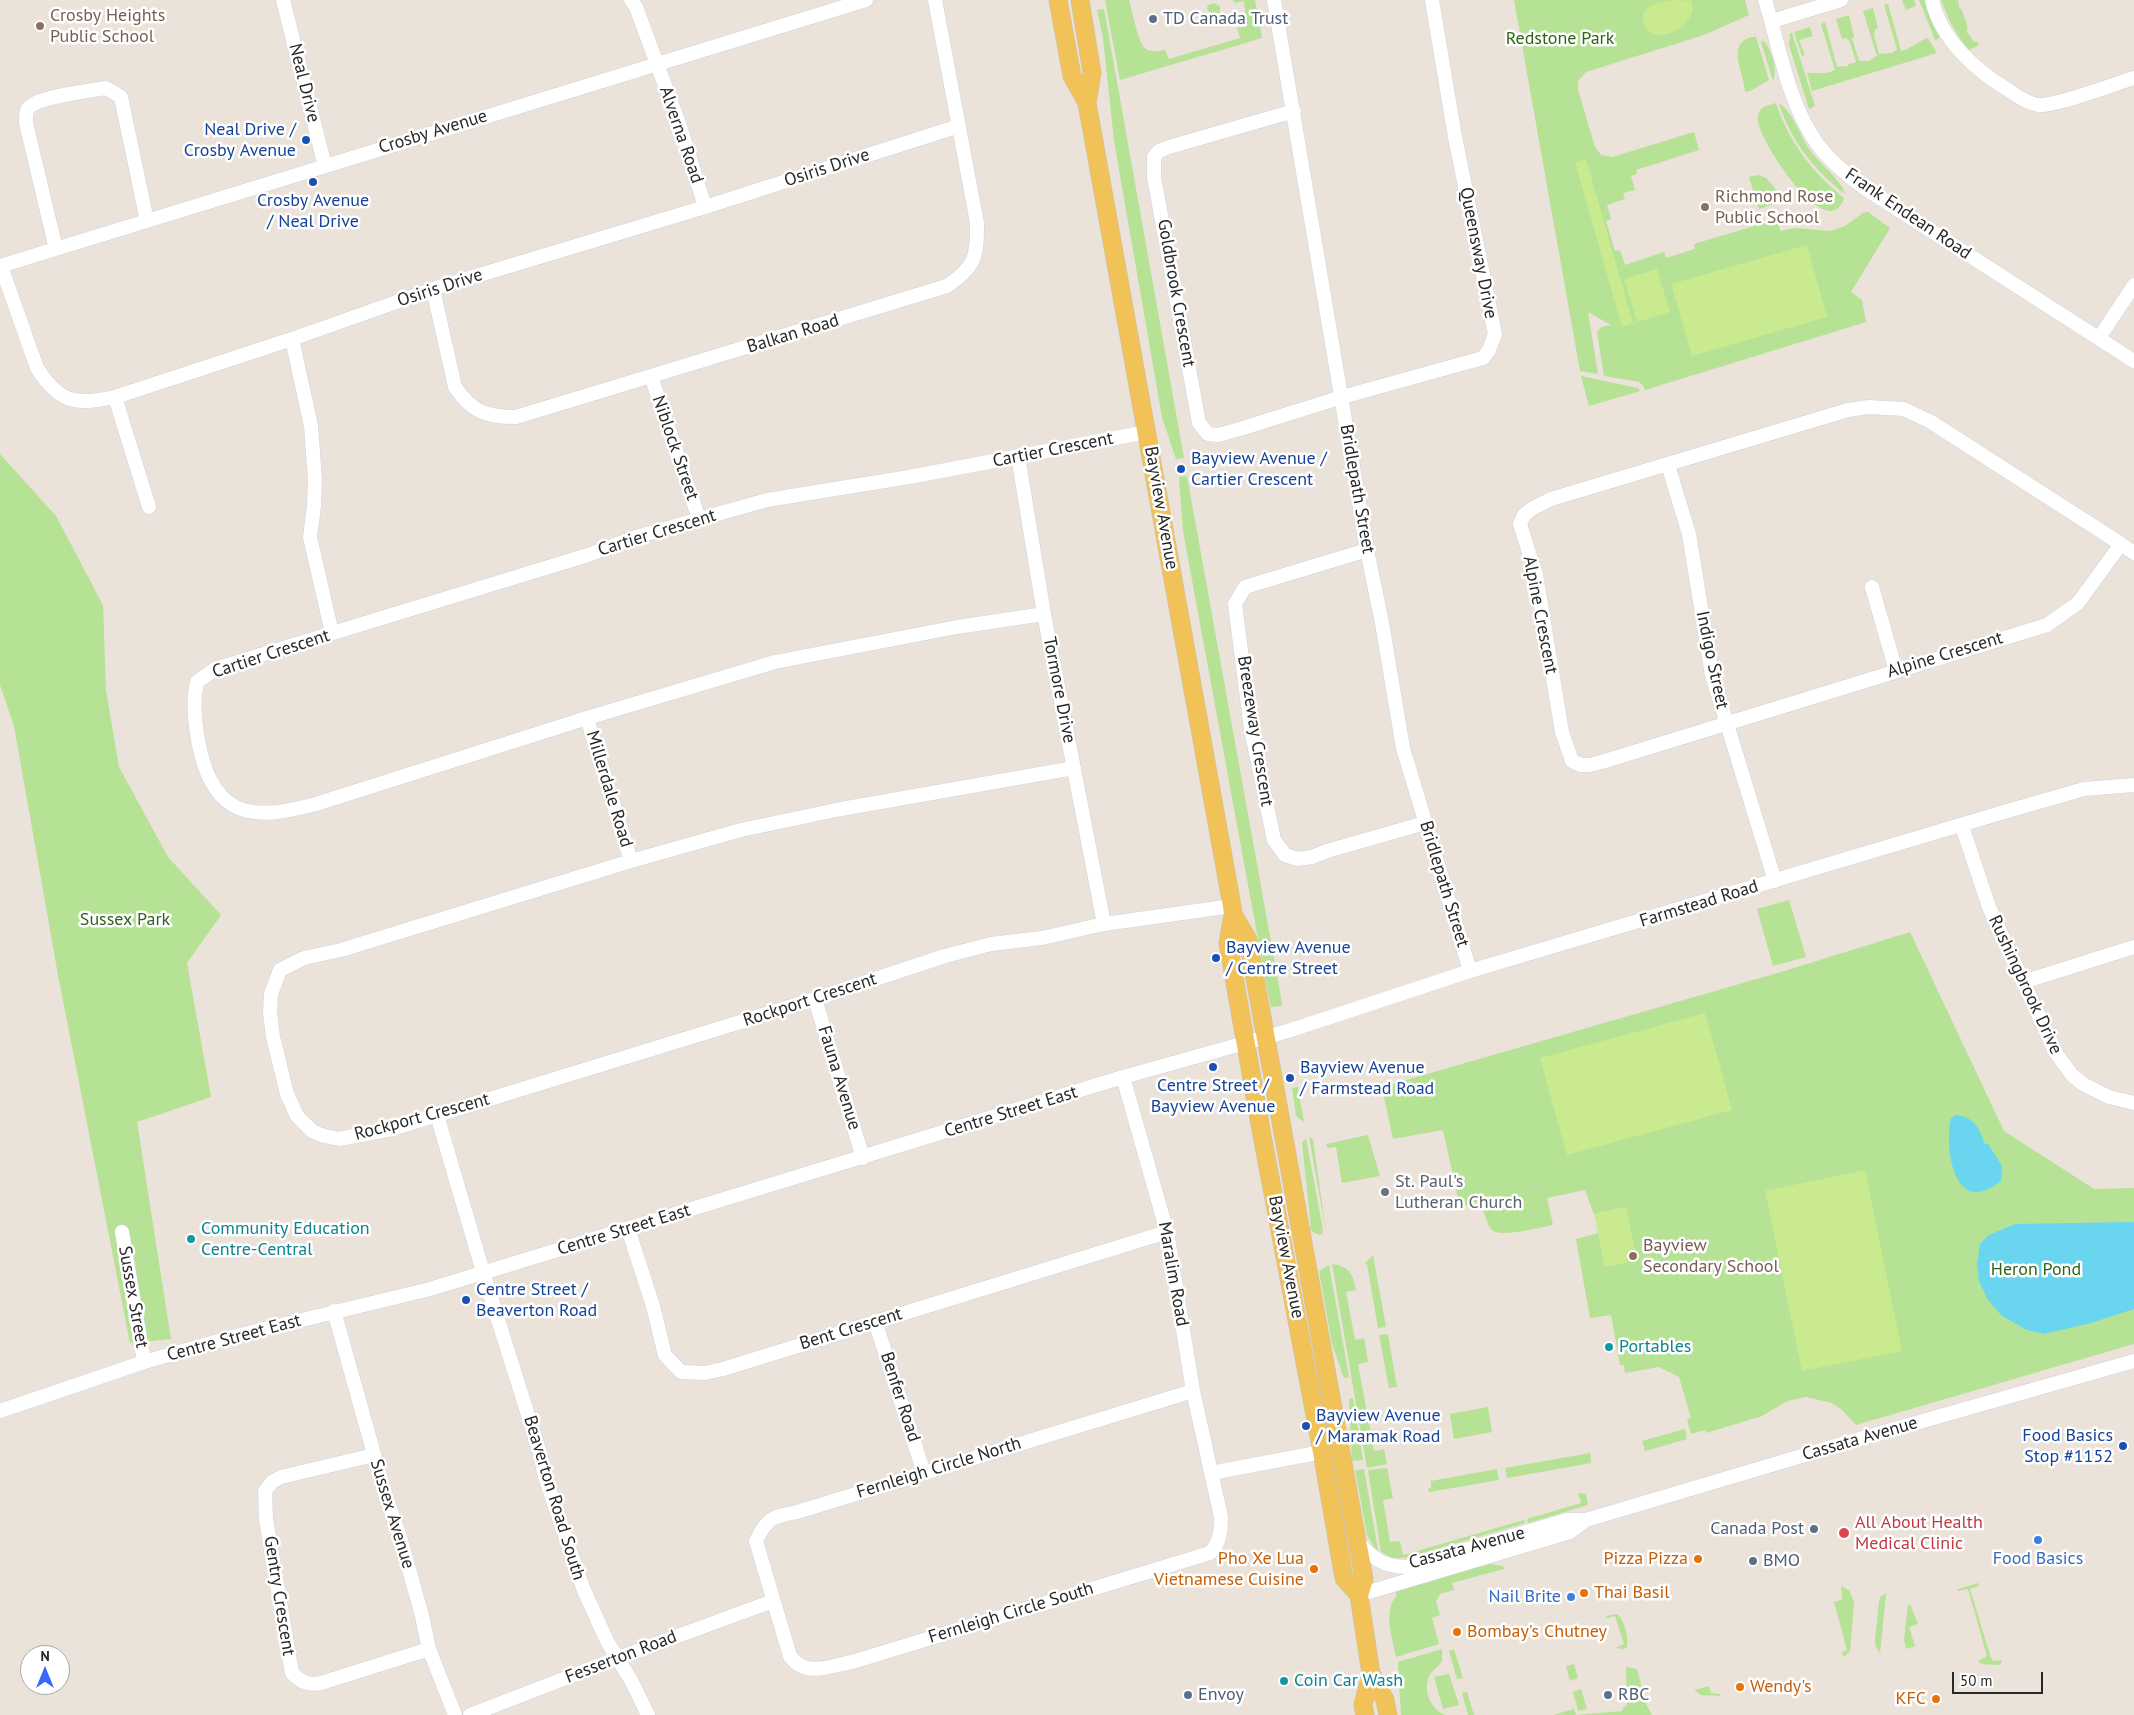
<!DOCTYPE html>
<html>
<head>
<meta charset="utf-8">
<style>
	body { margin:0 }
	#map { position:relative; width:2134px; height:1715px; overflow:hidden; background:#ebe2d9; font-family:"PT Sans",sans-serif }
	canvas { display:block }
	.north { position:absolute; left:20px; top:1645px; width:50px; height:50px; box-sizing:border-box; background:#fff; border:1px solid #a9a9a9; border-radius:50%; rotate:0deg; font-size:14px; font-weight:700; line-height:20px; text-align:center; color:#282828 }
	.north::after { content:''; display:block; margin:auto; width:18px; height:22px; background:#3669fb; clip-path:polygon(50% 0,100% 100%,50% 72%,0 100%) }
	.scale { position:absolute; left:1952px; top:1672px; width:91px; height:22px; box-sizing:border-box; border:2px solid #282828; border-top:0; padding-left:6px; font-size:15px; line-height:18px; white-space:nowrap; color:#282828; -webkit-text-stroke:4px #fff; paint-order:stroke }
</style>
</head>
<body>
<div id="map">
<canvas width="2134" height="1715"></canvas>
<div class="north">N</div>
<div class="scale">50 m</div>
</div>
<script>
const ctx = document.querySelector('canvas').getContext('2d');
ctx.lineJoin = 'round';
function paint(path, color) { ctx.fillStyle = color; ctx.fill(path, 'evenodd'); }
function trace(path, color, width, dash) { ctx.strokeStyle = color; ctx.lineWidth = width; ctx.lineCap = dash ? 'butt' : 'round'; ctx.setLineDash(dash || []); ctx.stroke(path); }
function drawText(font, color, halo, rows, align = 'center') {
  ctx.font = font + ' "PT Sans",sans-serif'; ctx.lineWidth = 5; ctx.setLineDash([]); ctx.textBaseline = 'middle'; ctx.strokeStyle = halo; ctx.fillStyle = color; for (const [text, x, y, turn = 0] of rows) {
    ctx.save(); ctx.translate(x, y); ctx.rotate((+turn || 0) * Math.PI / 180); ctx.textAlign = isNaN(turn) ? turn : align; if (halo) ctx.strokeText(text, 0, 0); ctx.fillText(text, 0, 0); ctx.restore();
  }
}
const green = new Path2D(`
	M 1105,0 L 1129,0 C 1133,13 1137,41 1146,49 C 1152,53 1159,51 1165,50 L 1169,59 L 1240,38 L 1237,28 L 1247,26 L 1244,1 L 1235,3 L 1233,0 L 1255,0 L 1262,38 L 1120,80 Z
	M 1514,0 L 1745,0 L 1749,15 L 1704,35 L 1586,72 L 1578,81 L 1578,90 L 1595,147 L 1601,155 L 1612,157 L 1694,132 L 1699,150 L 1636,170 L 1637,174 L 1631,176 L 1635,190 L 1623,193 L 1625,199 L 1607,205 L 1611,219 L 1606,221 L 1615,251 L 1620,250 L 1625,265 L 1664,252 L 1666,258 L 1695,249 L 1694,244 L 1778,219 L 1780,231 L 1796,228 L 1830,231 L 1845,226 L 1863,213 L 1868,212 L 1890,228 L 1851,292 L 1862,300 L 1866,322 L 1645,390 L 1643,385 L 1639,382 L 1604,376 L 1597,332 L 1601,327 L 1611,325 L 1588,312 L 1598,374 L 1580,371 Z
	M 1902,0 L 1914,0 L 1916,6 L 1906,10 Z
	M 1919,0 L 1925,0 L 1931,19 L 1940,38 L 1935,40 Z
	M 1941,0 L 1958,0 L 1959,7 L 1962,10 L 1968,28 L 1966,30 L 1974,42 L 1977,42 L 1979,45 L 1969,50 C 1956,35 1948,19 1941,0 Z
	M 1214,3 L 1220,6 L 1220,20 L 1213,22 L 1207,8 L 1208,5 Z
	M 1888,4 L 1901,51 C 1913,48 1917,41 1928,38 L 1937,53 L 1812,91 L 1807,73 L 1827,73 L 1835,70 L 1821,24 L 1825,22 L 1837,67 L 1848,66 L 1849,64 L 1856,62 L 1850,42 L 1846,38 L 1842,39 L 1836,19 L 1849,15 L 1854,37 L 1852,38 L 1859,61 L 1869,61 L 1877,56 L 1863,11 L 1873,8 L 1878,28 L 1875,29 L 1874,35 L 1879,54 L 1892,53 L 1897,49 L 1884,5 Z
	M 1104,9 L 1184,458 L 1176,459 L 1162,417 L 1114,141 L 1103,38 L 1097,10 Z
	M 1810,27 L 1813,36 L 1799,40 L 1805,55 L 1802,56 L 1794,32 Z
	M 1790,33 L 1792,33 L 1815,106 L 1809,109 L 1789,45 Z
	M 1751,37 L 1756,37 L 1769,80 L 1750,91 L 1745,92 C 1745,74 1725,45 1751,37 Z
	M 1764,41 C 1772,51 1778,70 1773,81 L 1761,42 Z
	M 1776,103 C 1789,142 1812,172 1844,198 C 1828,247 1760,142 1758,121 C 1757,116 1759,111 1763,107 Z
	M 1779,104 C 1791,108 1801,138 1809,149 C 1817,161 1843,182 1845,194 C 1815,171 1791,141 1779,104 Z
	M 1758,175 L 1766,178 L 1785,200 L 1759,209 L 1749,177 Z
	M 1581,376 L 1638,388 L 1640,391 L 1589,406 Z
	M 0,454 L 56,516 L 103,605 L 106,690 L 119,767 L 168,857 L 221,915 L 187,963 L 211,1097 L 137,1122 L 171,1339 L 130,1343 L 58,975 L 14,726 L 0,685 Z
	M 1187,476 L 1282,1003 L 1282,1006 L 1271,1007 L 1269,999 L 1183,531 L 1179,477 Z
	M 1789,900 L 1806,957 L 1773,966 L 1757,909 Z
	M 1910,932 L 2004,1131 L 2094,1189 L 2134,1188 L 2134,1344 L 1856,1425 L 1842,1410 L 1832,1403 L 1806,1397 L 1787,1401 L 1762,1416 L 1706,1433 L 1705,1430 L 1691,1434 L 1687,1420 L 1691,1418 L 1679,1377 L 1659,1367 L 1625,1373 L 1624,1365 L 1620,1365 L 1611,1315 L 1590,1318 L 1576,1239 L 1598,1233 L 1605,1267 L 1626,1207 L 1594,1214 L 1585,1190 L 1547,1198 L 1553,1225 C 1540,1227 1499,1239 1491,1229 C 1486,1223 1485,1213 1482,1206 L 1486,1205 L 1484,1200 L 1460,1207 L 1443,1130 L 1393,1139 L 1382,1087 L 1781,972 Z
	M 1298,1087 L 1304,1122 L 1296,1116 L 1292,1088 Z
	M 1368,1135 L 1380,1176 L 1342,1183 L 1336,1147 L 1328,1148 L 1326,1144 Z
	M 1309,1137 L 1313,1139 L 1326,1232 Z
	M 1306,1138 L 1323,1230 L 1322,1234 L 1319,1235 L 1313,1232 L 1309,1228 L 1311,1227 L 1302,1143 Z
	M 1373,1255 L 1386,1327 L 1378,1328 L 1367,1264 L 1365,1263 Z
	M 1332,1264 C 1350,1266 1353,1275 1356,1290 L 1346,1292 L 1355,1340 L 1364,1338 L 1368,1362 L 1358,1364 L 1374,1451 L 1384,1449 L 1387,1464 L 1367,1468 Z
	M 1329,1265 L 1349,1377 L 1344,1378 L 1332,1344 L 1319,1271 Z
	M 1388,1334 L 1397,1387 L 1389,1388 L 1379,1335 Z
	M 1353,1398 L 1363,1460 L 1352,1461 L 1349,1399 Z
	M 1488,1407 L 1492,1432 L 1454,1439 L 1450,1414 Z
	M 1685,1429 L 1687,1439 L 1645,1451 L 1642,1441 Z
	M 1590,1453 L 1591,1463 L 1507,1478 L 1505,1468 Z
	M 1387,1468 L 1393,1498 L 1383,1500 L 1390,1542 L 1400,1541 L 1403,1555 L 1524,1520 L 1525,1523 L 1406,1558 L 1393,1558 L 1381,1552 L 1368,1470 Z
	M 1364,1469 L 1378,1550 L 1377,1552 L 1367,1535 L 1355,1470 Z
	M 1497,1469 L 1499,1480 L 1429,1492 L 1428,1488 L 1431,1488 L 1431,1481 Z
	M 1578,1493 L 1586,1494 L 1588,1505 L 1528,1523 L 1527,1519 L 1581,1503 Z
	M 1490,1564 L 1503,1566 L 1504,1569 L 1452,1583 L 1454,1590 L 1440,1594 L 1436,1601 L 1440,1615 L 1432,1618 L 1439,1644 L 1396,1657 C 1393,1638 1382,1612 1397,1595 L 1395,1592 C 1407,1581 1469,1570 1490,1564 Z
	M 1978,1583 L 1979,1586 L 1970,1589 L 1991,1658 L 1993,1661 L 2002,1660 L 2000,1665 L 1981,1664 L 1978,1661 L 1987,1656 L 1968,1589 L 1957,1591 L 1958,1589 Z
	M 1841,1586 L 1849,1590 L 1854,1602 L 1850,1651 L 1844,1657 L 1841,1653 L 1847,1650 L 1834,1602 L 1842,1600 Z
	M 1886,1593 L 1886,1594 L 1880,1653 L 1876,1647 L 1875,1641 L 1879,1602 L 1880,1597 Z
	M 1910,1604 L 1918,1624 L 1909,1627 L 1915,1646 L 1906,1649 L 1904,1640 L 1908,1605 Z
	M 1617,1614 C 1624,1619 1629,1638 1627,1647 L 1623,1649 L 1615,1648 L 1624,1644 L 1615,1616 L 1607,1618 L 1606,1616 Z
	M 1442,1649 L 1442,1661 C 1439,1666 1435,1669 1431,1673 C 1421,1688 1430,1709 1445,1715 L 1401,1715 L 1398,1662 Z
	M 1454,1649 L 1463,1678 L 1457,1679 L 1449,1651 Z
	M 1574,1664 L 1578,1678 L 1570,1681 L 1566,1666 Z
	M 1626,1667 L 1637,1669 L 1646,1704 L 1652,1715 L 1553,1715 L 1574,1709 L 1576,1715 L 1622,1711 L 1623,1708 L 1627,1705 Z
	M 1449,1674 L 1459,1705 L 1443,1709 L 1434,1677 Z
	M 1709,1686 L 1711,1693 L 1720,1694 L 1720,1696 L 1701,1695 L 1694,1690 Z
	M 1581,1689 L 1587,1709 L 1578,1711 L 1573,1692 Z
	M 1467,1692 L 1474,1715 L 1468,1715 L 1462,1693 Z`);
const pitch = new Path2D(`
	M 1675,0 L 1692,1 C 1694,11 1691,18 1683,25 C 1655,50 1631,21 1649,7 C 1657,1 1667,2 1675,0 Z
	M 1586,159 L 1633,323 L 1622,327 L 1575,162 Z
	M 1807,245 L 1827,317 L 1692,356 L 1671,284 Z
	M 1657,269 L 1670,312 L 1637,322 L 1624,279 Z
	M 1705,1013 L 1732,1110 L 1567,1155 L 1540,1058 Z
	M 1865,1170 L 1902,1351 L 1802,1371 L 1765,1191 Z
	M 1626,1207 L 1637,1260 L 1605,1267 L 1594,1214 Z`);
const water = new Path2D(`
	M 1956,1115 C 1975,1117 1979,1128 1985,1144 L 1988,1144 L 2002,1166 L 2001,1181 C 1994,1186 1986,1192 1976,1192 C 1949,1191 1946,1137 1951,1118 Z
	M 2134,1222 L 2134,1309 L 2091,1323 L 2044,1334 L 2027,1330 L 2002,1316 L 1988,1300 L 1979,1281 L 1977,1264 L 1980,1244 L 1989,1235 L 2015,1224 Z`);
const minor = new Path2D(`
	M 283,0 L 325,166
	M 631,0 L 636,7 L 680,126 L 705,207
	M 1274,0 L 1367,550 L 1382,623 L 1403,748 L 1470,971
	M 1765,0 C 1780,48 1788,104 1818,145 C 1831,162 1848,176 1866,189 L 2134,361
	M 1932,0 C 1941,40 1976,71 2010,91 C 2018,97 2028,103 2038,105 C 2054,107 2115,84 2134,78
	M 1772,21 L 1841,0
	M 1294,111 L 1169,147 L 1159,151 L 1154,157 L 1154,177 L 1199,423 L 1208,434 L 1218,435 L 1240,429 L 1342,397 L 1483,358 L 1489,350 L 1495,334 L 1455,137 L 1432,0
	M 56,249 L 26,123 C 26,116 25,109 32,105 C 45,96 89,91 106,88 L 121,97 L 147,221
	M 0,266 L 866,0
	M 1,266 L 37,368 C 60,404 76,405 115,397 L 292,339 L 433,289 L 705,207 L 959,126
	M 433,289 L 455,387 C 472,412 486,417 516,417 L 947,286 C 976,266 977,257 977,223 L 935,0
	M 2099,338 L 2134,285
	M 292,339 L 311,426 L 315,479 L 314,506 L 310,537 L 332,633
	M 651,376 L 699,519
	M 115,397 L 149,507
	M 1018,456 L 1044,614 L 1104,924
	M 1668,465 L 1689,534 L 1712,675 L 1775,881
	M 2121,544 L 2078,603 L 2047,625 L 1605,761 L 1590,765 L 1581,765 L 1572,761 L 1562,732 L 1536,575 L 1520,524 L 1524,515 L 1533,508 L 1551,499 L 1848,410 L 1869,407 L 1904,409 L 1931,422 L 2121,544 L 2134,553
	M 1367,550 L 1245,587 L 1235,604 L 1251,729 L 1274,840 L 1285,855 L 1298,859 L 1312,857 L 1327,851 L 1425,823
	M 1872,587 L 1896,671
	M 1044,614 L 957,627 L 775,662 L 587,718 L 316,804 C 256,820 216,820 200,750 C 195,727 192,704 197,682 L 215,669 L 588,555 L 636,537 L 767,500 L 909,477 L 1147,432
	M 587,718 L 631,861
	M 1074,768 L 841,809 L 741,830 L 631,861 L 341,950 L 304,958 L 280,970 L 271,994 L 270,1012 L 273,1037 L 287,1094 L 297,1116 L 312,1131 L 324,1136 L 339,1139 L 392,1129 L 815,999 L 945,956 L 991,944 L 1042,938 L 1104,924 L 1232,906
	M 1962,826 L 1989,907 L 2056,1053 L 2072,1075 L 2083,1084 L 2109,1097 L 2134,1103
	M 2023,982 L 2134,947
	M 815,999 L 863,1158
	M 1123,1077 L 1167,1232 L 1193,1391 L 1221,1517 C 1221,1531 1220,1543 1210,1553 L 852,1662 C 830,1666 805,1678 790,1656 L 756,1541 C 767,1517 773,1517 797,1512 L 1193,1391
	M 437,1115 L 483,1272 L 540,1453 L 545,1477 L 583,1588 L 607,1641 L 632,1682 L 648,1715
	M 628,1229 L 653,1306 L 665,1355 L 681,1372 L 705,1373 L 723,1369 L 1167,1232
	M 122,1232 L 144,1362
	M 334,1311 L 386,1497 L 400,1537 L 422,1616 L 429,1649 L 455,1715
	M 875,1321 L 924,1473
	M 0,1411 L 144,1362 L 240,1335 L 430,1289 L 1123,1077 L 1288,1031 L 1470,971 L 2004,812 L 2084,789 L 2134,785
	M 374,1455 L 281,1477 L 272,1482 L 265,1491 L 266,1519 L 292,1673 C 302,1683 308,1685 321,1683 L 429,1649
	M 1211,1473 L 1322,1452
	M 1357,1540 C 1371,1558 1384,1567 1407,1567 L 1567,1520 L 1586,1520 L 1842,1444 L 2134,1361
	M 1359,1595 L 1570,1532 L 1586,1520
	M 470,1715 L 618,1658 L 773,1601`);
const major = new Path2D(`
	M 1058,0 L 1072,76 L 1087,103
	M 1080,0 L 1092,73 L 1087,103 L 1232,906 L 1233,914 L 1228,943 L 1261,1130 L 1322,1452 L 1344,1578 L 1359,1595
	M 1233,914 L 1248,940 L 1364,1579 L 1359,1595 L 1371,1674 L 1385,1700 L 1388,1715
	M 1365,1715 L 1363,1705 L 1371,1674`);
const markers = [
	[1153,19,5,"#5c6f8a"],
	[40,26,5,"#8d6e63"],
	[306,140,5,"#1a4fb4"],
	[313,182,5,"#1a4fb4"],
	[1705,207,5,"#8d6e63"],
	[1181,469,5,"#1a4fb4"],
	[1216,958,5,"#1a4fb4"],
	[1213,1067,5,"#1a4fb4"],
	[1290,1078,5,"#1a4fb4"],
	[1385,1192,5,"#6b7280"],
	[191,1239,5,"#0f9aa8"],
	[1633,1256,5,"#8d6e63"],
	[466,1300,5,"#1a4fb4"],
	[1609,1347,5,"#0f9aa8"],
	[1306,1426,5,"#1a4fb4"],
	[2123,1446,5,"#1a4fb4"],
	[1814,1529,5,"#5c6f8a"],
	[1844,1533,6,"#e0444e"],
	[2038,1540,5,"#3f7fe0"],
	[1698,1559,5,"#e8710a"],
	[1753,1561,5,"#5c6f8a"],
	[1314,1569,5,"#e8710a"],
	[1584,1593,5,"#e8710a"],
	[1571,1597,5,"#3f7fe0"],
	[1457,1632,5,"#e8710a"],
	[1284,1681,5,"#0f9aa8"],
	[1740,1687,5,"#e8710a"],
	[1188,1695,5,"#5c6f8a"],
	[1608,1695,5,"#5c6f8a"],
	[1936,1699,5,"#e8710a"]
];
const educationNames = [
	["Crosby Heights",50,16],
	["Public School",50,37],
	["Richmond Rose",1715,197],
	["Public School",1715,218],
	["Bayview",1643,1246],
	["Secondary School",1643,1267]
];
const serviceNames = [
	["TD Canada Trust",1163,19],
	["Canada Post",1804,1529,"right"],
	["BMO",1763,1561],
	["Envoy",1198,1695],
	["RBC",1618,1695]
];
const parkNames = [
	["Redstone Park",1560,39],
	["Sussex Park",125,920],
	["Heron Pond",2036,1270]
];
const streetNames = [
	["Neal Drive",304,83,76],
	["Crosby Avenue",433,132,-17],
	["Alverna Road",681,135,71],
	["Osiris Drive",827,168,-18],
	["Frank Endean Road",1908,214,34],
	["Queensway Drive",1478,253,79],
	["Osiris Drive",440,288,-18],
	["Goldbrook Crescent",1176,293,80],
	["Balkan Road",793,334,-17],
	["Niblock Street",675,448,71],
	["Cartier Crescent",1053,450,-11],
	["Bridlepath Street",1357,489,80],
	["Bayview Avenue",1161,508,80],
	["Cartier Crescent",657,533,-17],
	["Alpine Crescent",1540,615,79],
	["Cartier Crescent",271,654,-18],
	["Alpine Crescent",1945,655,-17],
	["Indigo Street",1712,660,78],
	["Tormore Drive",1059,690,79],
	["Breezeway Crescent",1255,731,81],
	["Millerdale Road",609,789,73],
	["Bridlepath Street",1444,884,73],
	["Farmstead Road",1699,904,-17],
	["Rushingbrook Drive",2025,985,65],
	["Rockport Crescent",810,1000,-18],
	["Fauna Avenue",839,1078,73],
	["Centre Street East",1011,1112,-17],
	["Rockport Crescent",422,1117,-15],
	["Centre Street East",624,1230,-17],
	["Bayview Avenue",1286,1257,79],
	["Maralim Road",1173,1274,80],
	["Sussex Street",133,1297,80],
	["Bent Crescent",851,1329,-17],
	["Centre Street East",234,1338,-15],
	["Benfer Road",900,1397,72],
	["Cassata Avenue",1860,1439,-16],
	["Fernleigh Circle North",939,1468,-17],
	["Beaverton Road South",554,1498,73],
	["Sussex Avenue",392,1514,73],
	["Cassata Avenue",1467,1548,-15],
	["Gentry Crescent",279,1596,81],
	["Fernleigh Circle South",1011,1613,-17],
	["Fesserton Road",621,1657,-21]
];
const transitNames = [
	["Neal Drive /",296,130,"right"],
	["Crosby Avenue",296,151,"right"],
	["Crosby Avenue",313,201,"center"],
	["/ Neal Drive",313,222,"center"],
	["Bayview Avenue /",1191,459],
	["Cartier Crescent",1191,480],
	["Bayview Avenue",1226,948],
	["/ Centre Street",1226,969],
	["Bayview Avenue",1300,1068],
	["/ Farmstead Road",1300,1089],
	["Centre Street /",1213,1086,"center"],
	["Bayview Avenue",1213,1107,"center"],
	["Centre Street /",476,1290],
	["Beaverton Road",476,1311],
	["Bayview Avenue",1316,1416],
	["/ Maramak Road",1316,1437],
	["Food Basics",2113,1436,"right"],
	["Stop #1152",2113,1457,"right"]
];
const worshipNames = [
	["St. Paul's",1395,1182],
	["Lutheran Church",1395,1203]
];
const cultureNames = [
	["Community Education",201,1229],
	["Centre-Central",201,1250],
	["Portables",1619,1347],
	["Coin Car Wash",1294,1681]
];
const healthNames = [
	["All About Health",1855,1523],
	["Medical Clinic",1855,1544]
];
const foodNames = [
	["Pho Xe Lua",1304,1559],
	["Vietnamese Cuisine",1304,1580],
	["Pizza Pizza",1688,1559],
	["Thai Basil",1594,1593,"left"],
	["Bombay's Chutney",1467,1632,"left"],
	["Wendy's",1750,1687,"left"],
	["KFC",1926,1699]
];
const shopNames = [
	["Food Basics",2038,1559],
	["Nail Brite",1561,1597,"right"]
];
paint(green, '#b5e294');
paint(pitch, '#caea8f');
paint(water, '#6ad5ef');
trace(minor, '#ced3e1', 15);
trace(major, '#c3c3c3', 19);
trace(minor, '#fff', 14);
trace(major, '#f1c257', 18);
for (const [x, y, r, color] of markers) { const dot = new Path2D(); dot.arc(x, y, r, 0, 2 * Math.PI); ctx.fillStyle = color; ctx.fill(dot); trace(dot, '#fff', 2); }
drawText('18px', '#785e54', '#fff', educationNames, 'left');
drawText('18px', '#4e5e75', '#fff', serviceNames, 'left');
drawText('18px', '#2e6418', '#fff', parkNames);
drawText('18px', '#282828', '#fff', streetNames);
drawText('18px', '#164399', '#fff', transitNames, 'left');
drawText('18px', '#5b616d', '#fff', worshipNames, 'left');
drawText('18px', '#0d838f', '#fff', cultureNames, 'left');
drawText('18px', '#be3a42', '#fff', healthNames, 'left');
drawText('18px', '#c56008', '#fff', foodNames, 'right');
drawText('18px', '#366cbe', '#fff', shopNames);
</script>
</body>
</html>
